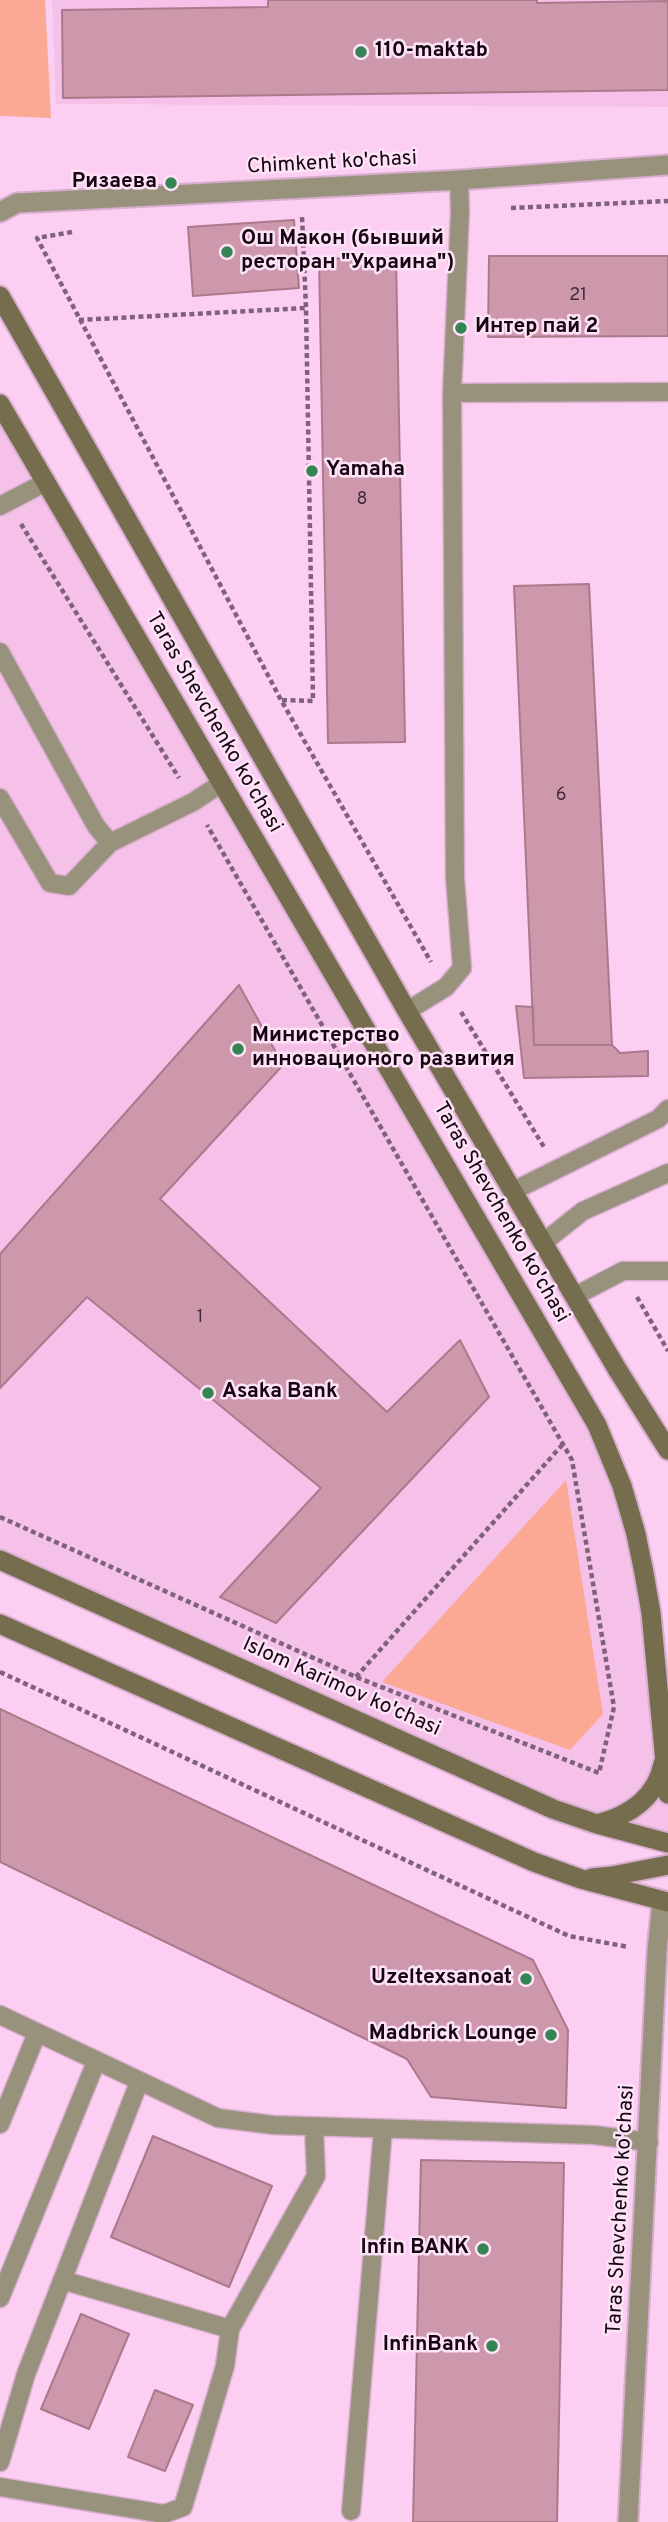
<!DOCTYPE html>
<html>
<head>
<meta charset="utf-8">
<style>
  body { margin:0 }
  canvas { display:block; background:#fccef2 }
</style>
</head>
<body>
<canvas width="668" height="2522"></canvas>
<script>
const context = document.querySelector('canvas').getContext('2d');
context.lineJoin = 'round';
function paint(path, color) {
  context.fillStyle = color;
  context.fill(path, 'evenodd');
}
function strokePath(path, color, width, dash) {
  context.strokeStyle = color;
  context.lineWidth = width;
  context.lineCap = dash ? 'butt' : 'round';
  context.setLineDash(dash || []);
  context.stroke(path);
}
function write(font, color, halo, rows, align = 'center') {
  context.font = font + ' Overpass,sans-serif';
  context.lineWidth = 5;
  context.setLineDash([]);
  context.textBaseline = 'middle';
  context.strokeStyle = halo;
  context.fillStyle = color;
  for (const [text, x, y, turn = 0] of rows) {
    context.save();
    context.translate(x, y);
    context.rotate((+turn || 0) * Math.PI / 180);
    context.textAlign = isNaN(turn) ? turn : align;
    if (halo) context.strokeText(text, 0, 0);
    context.fillText(text, 0, 0);
    context.restore();
  }
}
const built = new Path2D(`
  M 52,0 L 668,0 L 668,107 L 56,104 Z
  M 0,404 L 579,1392 L 636,1534 L 668,1794 L 668,1843 L 597,1824 L 0,1560 Z`);
const green = new Path2D(`
  M 0,0 L 45,0 L 51,118 L 0,116 Z
  M 566,1480 L 603,1714 L 570,1750 L 382,1682 Z`);
const building = new Path2D(`
  M 268,0 L 537,0 L 537,3 L 668,1 L 668,90 L 63,98 L 62,10 L 268,7 Z
  M 294,220 L 299,288 L 193,296 L 188,227 Z
  M 489,256 L 668,256 L 668,336 L 488,337 Z
  M 396,257 L 405,742 L 328,743 L 319,259 Z
  M 589,584 L 612,1045 L 534,1045 L 514,586 Z
  M 239,985 L 283,1065 L 160,1199 L 387,1412 L 460,1340 L 489,1397 L 276,1623 L 220,1597 L 321,1488 L 87,1297 L 0,1388 L 0,1254 Z
  M 516,1006 L 533,1007 L 534,1045 L 612,1045 L 620,1053 L 648,1051 L 648,1076 L 524,1078 Z
  M 0,1709 L 533,1960 L 568,2030 L 566,2108 L 431,2097 L 407,2059 L 0,1862 Z
  M 153,2136 L 272,2186 L 229,2287 L 111,2237 Z
  M 421,2160 L 564,2163 L 557,2522 L 413,2522 Z
  M 81,2314 L 129,2334 L 89,2429 L 41,2409 Z
  M 155,2390 L 193,2405 L 165,2471 L 128,2457 Z`);
const path = new Path2D(`
  M 511,208 L 668,201
  M 72,232 L 37,238 L 281,700 L 431,962
  M 79,320 L 306,308
  M 21,524 L 179,778
  M 282,700 L 313,701 L 306,308 L 302,216
  M 461,1012 L 544,1147
  M 637,1297 L 668,1351
  M 0,1517 L 356,1677 L 599,1773 L 614,1707 L 572,1460 L 207,825
  M 0,1672 L 569,1936 L 629,1947
  M 356,1677 L 563,1444`);
const service = new Path2D(`
  M 452,393 L 668,392
  M 0,506 L 46,482
  M 0,652 L 96,826 L 110,843
  M 0,798 L 50,883 L 69,886 L 110,843 L 193,802 L 222,783
  M 407,1011 L 446,987 L 462,968 L 455,878 L 452,393 L 460,211 L 459,180
  M 513,1191 L 658,1119 L 668,1109
  M 544,1242 L 583,1211 L 668,1173
  M 575,1296 L 623,1271 L 668,1271
  M 0,2015 L 218,2118 L 273,2125 L 594,2135 L 649,2142
  M 0,2124 L 37,2033
  M 62,2280 L 230,2329
  M 0,2298 L 96,2062
  M 0,2462 L 26,2374 L 139,2082
  M 0,2487 L 164,2514 L 183,2507 L 225,2366 L 230,2329 L 316,2176 L 314,2127
  M 351,2511 L 383,2129`);
const minor = new Path2D(`
  M 0,212 L 17,203 L 459,180 L 668,165
  M 628,2522 L 657,1951 L 662,1901`);
const secondary = new Path2D(`
  M 0,296 L 407,1011 L 617,1369 L 668,1450
  M 0,404 L 597,1425 L 622,1486 L 636,1534 L 644,1573 L 651,1613 L 668,1794
  M 0,1560 L 553,1809 L 597,1824 L 668,1843
  M 0,1624 L 534,1862 L 581,1879 L 668,1902
  M 597,1824 C 629,1816 656,1798 663,1764
  M 592,1878 L 612,1876 L 668,1865`);
const markers = [
  [361,52,7,"#348454"],
  [171,183,7,"#348454"],
  [227,252,7,"#348454"],
  [461,328,7,"#348454"],
  [312,471,7,"#348454"],
  [238,1049,7,"#348454"],
  [208,1393,7,"#348454"],
  [526,1979,7,"#348454"],
  [551,2035,7,"#348454"],
  [483,2249,7,"#348454"],
  [492,2346,7,"#348454"]
];
const numberNames = [
  ["21",578,296],
  ["8",362,500],
  ["6",561,796],
  ["1",200,1318]
];
const poiNames = [
  ["110-maktab",375,52],
  ["Ризаева",157,183,"right"],
  ["Ош Макон (бывший",241,240],
  ["ресторан \"Украина\")",241,264],
  ["Интер пай 2",475,328],
  ["Yamaha",326,471],
  ["Министерство",252,1037],
  ["инновационого развития",252,1061],
  ["Asaka Bank",222,1393],
  ["Uzeltexsanoat",512,1979,"right"],
  ["Madbrick Lounge",537,2035,"right"],
  ["Infin BANK",469,2249,"right"],
  ["InfinBank",478,2346,"right"]
];
const streetNames = [
  ["Chimkent ko'chasi",332,164,-3],
  ["Taras Shevchenko ko'chasi",213,723,60],
  ["Taras Shevchenko ko'chasi",500,1213,60],
  ["Islom Karimov ko'chasi",341,1688,24],
  ["Taras Shevchenko ko'chasi",622,2210,-87]
];
paint(built, '#f5c1e9');
paint(green, '#fba894');
paint(building, '#cd98ac');
strokePath(building, '#ac788c', 2);
strokePath(service, '#d7aece', 21);
strokePath(minor, '#d7aece', 23);
strokePath(secondary, '#d7aece', 23);
strokePath(path, '#7f6279', 4.5, [5, 3.5]);
strokePath(service, '#98927d', 18);
strokePath(minor, '#98927d', 19);
strokePath(secondary, '#766d4e', 19);
for (const [x, y, r, color] of markers) {
  const dot = new Path2D();
  dot.arc(x, y, r, 0, 2 * Math.PI);
  context.fillStyle = color;
  context.fill(dot);
  strokePath(dot, '#fee2f7', 2.5);
}
write('18px', '#432a38', null, numberNames);
write('bold 21px', '#150612', '#fee2f7', poiNames, 'left');
write('21px', '#150612', '#fee2f7', streetNames);
</script>
</body>
</html>
